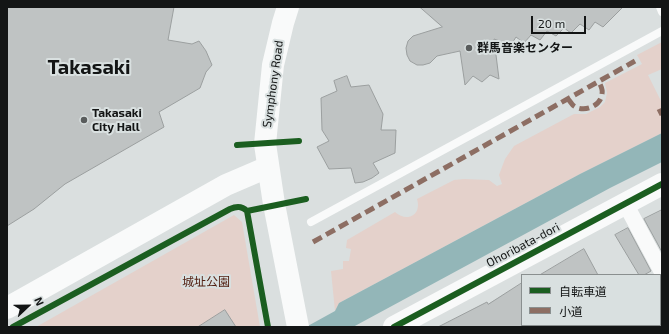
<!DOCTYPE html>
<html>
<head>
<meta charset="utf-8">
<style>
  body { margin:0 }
  #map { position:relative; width:669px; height:334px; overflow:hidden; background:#dadfdf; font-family:"Exo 2","Noto Sans JP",sans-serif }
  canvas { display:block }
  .frame { position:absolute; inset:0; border:8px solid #131515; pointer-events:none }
  .legend { position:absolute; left:521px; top:274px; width:140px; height:52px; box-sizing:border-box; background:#d9e0e0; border:1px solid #8a8f8f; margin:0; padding:5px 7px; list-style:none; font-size:12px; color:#131515 }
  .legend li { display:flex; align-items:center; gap:8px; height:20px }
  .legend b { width:20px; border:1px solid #8a8f8f }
  .north { position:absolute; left:8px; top:286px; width:40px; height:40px; -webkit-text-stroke:3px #d9e0e0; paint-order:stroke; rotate:68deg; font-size:11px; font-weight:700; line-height:16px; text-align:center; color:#131515 }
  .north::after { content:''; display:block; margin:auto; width:14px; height:18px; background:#131515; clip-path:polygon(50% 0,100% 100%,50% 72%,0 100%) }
  .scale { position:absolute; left:531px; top:16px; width:55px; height:18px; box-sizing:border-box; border:2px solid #131515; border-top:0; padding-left:5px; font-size:12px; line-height:14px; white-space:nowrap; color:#131515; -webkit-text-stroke:3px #d9e0e0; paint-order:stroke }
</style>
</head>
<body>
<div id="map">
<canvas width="669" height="334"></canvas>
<div class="frame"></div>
<ul class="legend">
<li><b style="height:5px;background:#1b5e20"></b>自転車道</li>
<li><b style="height:5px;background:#8d6e63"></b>小道</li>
</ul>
<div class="north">N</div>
<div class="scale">20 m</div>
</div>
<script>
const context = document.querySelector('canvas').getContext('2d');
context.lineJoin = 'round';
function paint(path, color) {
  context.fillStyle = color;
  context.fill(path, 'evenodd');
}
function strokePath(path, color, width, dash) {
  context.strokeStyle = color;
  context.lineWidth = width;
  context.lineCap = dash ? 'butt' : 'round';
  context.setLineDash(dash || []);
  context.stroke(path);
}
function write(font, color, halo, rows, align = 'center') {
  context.font = font + ' "Exo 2","Noto Sans JP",sans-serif';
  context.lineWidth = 4;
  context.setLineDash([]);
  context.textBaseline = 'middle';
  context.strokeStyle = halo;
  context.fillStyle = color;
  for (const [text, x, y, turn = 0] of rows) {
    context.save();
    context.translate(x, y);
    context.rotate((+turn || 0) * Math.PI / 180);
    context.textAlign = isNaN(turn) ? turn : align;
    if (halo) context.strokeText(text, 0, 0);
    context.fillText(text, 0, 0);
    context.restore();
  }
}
const green = new Path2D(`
  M 662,42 L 662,69 L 648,75 L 662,103 L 662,133 L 580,174 L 339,303 L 335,311 L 331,271 L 343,269 L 343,261 L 349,261 L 351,249 L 346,248 L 347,240 L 395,212 C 407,223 422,215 417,199 L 454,180 L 464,179 L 489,180 L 497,186 L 502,184 L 499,175 L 505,159 L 514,146 L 574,114 L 586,114 L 600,107 L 605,102 L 607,93 L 605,83 L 642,64 L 637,55 Z
  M 234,215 L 242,222 L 260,327 L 36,327 Z`);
const water = new Path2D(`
  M 662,133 L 662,162 L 610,188 L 353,327 L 306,327 L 335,311 L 339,303 L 580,174 Z`);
const building = new Path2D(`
  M 7,7 L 174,7 L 168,40 L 192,44 L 199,41 L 206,51 L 212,65 L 206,72 L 200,88 L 159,112 L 164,127 L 65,184 L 34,209 L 7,226 Z
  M 420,7 L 623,7 L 603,27 L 595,22 L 589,30 L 580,24 L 571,33 L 564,28 L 556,36 L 547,31 L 540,40 L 531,35 L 524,43 L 516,37 L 511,45 L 494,39 L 499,79 L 490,75 L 482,82 L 473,76 L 465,85 L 460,51 L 437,56 L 430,63 L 423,65 L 417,65 L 410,61 L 407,55 L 406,48 L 408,41 L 413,36 L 442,27 Z
  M 347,76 L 351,87 L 369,85 L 383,114 L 381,130 L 396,130 L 395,153 L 373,163 L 379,173 L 372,178 L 363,182 L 355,183 L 351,168 L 329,169 L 317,147 L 329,141 L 322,130 L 321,98 L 337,91 L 334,81 Z
  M 662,210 L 662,252 L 644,219 Z
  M 628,228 L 651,271 L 644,275 L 639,275 L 615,235 Z
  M 584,249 L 598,275 L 540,275 Z
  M 522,283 L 522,327 L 438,327 L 487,302 L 488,304 Z
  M 225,310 L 236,327 L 198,327 Z`);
const lane = new Path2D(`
  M 660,7 L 662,12
  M 311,222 L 662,31`);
const street = new Path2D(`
  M 625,203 L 662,272
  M 660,303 L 662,302
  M 615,327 L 619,325`);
const secondary = new Path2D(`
  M 7,308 L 226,185 L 268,167
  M 394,327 L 662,184`);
const primary = new Path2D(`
  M 288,7 L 283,23 L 273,65 L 265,144 L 274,204 L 298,327`);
const quiet = new Path2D(`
  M 568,99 C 570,101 572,105 574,106 C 584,113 601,106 602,94 C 603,90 601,86 599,82
  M 659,109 L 662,115
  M 313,242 L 635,61`);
const cycleway = new Path2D(`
  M 237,145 L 299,141
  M 247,211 L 306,199
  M 13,327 L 230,209 C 237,206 242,206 247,211 L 268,327
  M 394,327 L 662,184`);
const markers = [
  [469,48,4,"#595c5c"],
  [84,120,4,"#595c5c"]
];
const poiNames = [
  ["群馬音楽センター",477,48],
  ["Takasaki",92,113],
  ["City Hall",92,127]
];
const streetNames = [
  ["Symphony Road",273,84,-82],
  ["Ohoribata-dori",523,245,-28]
];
const parkNames = [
  ["城址公園",206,282]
];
const townNames = [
  ["Takasaki",89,67]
];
paint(green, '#e4d1cb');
paint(water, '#93b6b8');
paint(building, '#bfc3c3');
strokePath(building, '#9b9f9f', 1);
strokePath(lane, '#f9fafa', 8);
strokePath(street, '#f9fafa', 16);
strokePath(secondary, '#f9fafa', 22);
strokePath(primary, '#f9fafa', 22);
strokePath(quiet, '#8d6e63', 5, [10, 5]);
strokePath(cycleway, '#1b5e20', 6);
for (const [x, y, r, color] of markers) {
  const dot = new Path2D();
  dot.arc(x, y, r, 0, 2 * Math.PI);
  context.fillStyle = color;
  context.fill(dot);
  strokePath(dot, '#d9e0e0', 1.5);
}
write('bold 12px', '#131515', '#d9e0e0', poiNames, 'left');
write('12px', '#131515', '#d9e0e0', streetNames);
write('12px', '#532012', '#d9e0e0', parkNames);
write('bold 20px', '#131515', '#d9e0e0', townNames);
</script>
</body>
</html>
